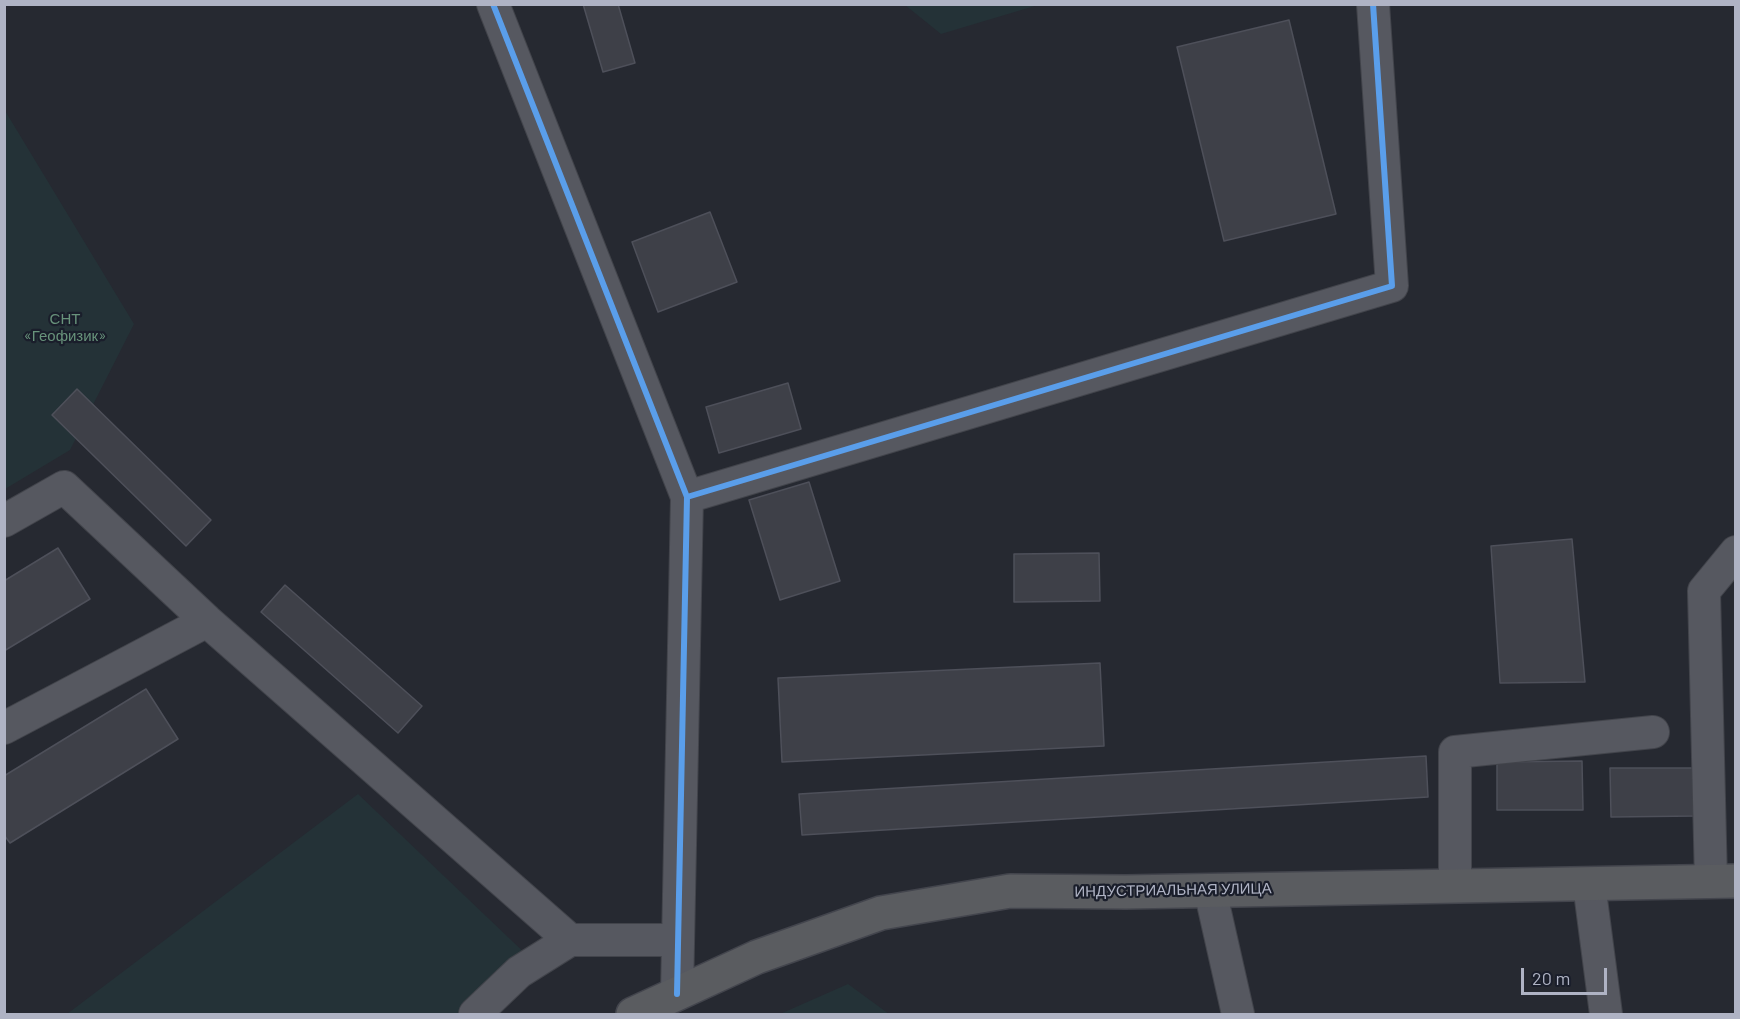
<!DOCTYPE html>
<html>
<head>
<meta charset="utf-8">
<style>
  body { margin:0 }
  #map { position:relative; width:1740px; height:1019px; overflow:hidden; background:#262931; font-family:Barlow,sans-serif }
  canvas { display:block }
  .frame { position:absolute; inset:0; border:6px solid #afb3c4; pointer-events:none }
  .scale { position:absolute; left:1521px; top:968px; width:86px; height:27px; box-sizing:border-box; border:3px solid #afb3c4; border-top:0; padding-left:8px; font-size:18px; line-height:21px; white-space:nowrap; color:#afb3c4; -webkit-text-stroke:4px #1a1e2b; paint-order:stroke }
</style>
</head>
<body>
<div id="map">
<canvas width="1740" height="1019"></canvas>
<div class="frame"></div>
<div class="scale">20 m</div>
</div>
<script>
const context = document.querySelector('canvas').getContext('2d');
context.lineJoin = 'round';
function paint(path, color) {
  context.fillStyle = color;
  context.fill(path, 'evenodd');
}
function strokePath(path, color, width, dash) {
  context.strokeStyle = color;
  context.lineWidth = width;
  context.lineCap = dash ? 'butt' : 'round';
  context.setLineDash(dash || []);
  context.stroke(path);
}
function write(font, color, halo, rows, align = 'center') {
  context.font = font + ' Barlow,sans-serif';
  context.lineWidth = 4.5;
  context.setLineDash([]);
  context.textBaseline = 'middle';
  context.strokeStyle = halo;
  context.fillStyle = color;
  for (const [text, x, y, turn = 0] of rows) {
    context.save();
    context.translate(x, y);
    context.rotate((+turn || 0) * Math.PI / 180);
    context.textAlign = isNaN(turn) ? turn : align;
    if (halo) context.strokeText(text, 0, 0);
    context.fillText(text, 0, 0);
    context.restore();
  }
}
const green = new Path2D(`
  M 905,5 L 1038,5 L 941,34 Z
  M 4,109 L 134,324 L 70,450 L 5,489 Z
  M 358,794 L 532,960 L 476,1014 L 67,1014 Z
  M 848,984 L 889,1014 L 780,1014 Z`);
const building = new Path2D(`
  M 583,4 L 618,4 L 635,63 L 603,72 Z
  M 1289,20 L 1336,214 L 1224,241 L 1177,47 Z
  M 710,212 L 737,282 L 658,312 L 632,242 Z
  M 788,383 L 801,429 L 719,453 L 706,407 Z
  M 77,389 L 211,520 L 186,546 L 52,415 Z
  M 809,482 L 840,581 L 780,600 L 749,500 Z
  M 1572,539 L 1585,682 L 1500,683 L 1491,546 Z
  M 58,548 L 90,599 L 4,651 L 4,581 Z
  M 1099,553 L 1100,601 L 1014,602 L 1014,554 Z
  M 285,585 L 422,706 L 398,733 L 261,612 Z
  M 1100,663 L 1104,746 L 782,762 L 778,678 Z
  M 146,689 L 178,739 L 10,843 L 4,835 L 4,776 Z
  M 1426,756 L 1428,797 L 802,835 L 799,794 Z
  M 1582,761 L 1583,810 L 1497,810 L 1497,762 Z
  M 1610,768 L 1696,768 L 1696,816 L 1611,817 Z`);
const minor = new Path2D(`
  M 493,4 L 687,497 L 677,994
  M 687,497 L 1392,286 L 1373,4
  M 4,521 L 64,487 L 207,621 L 570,940 L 678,940
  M 4,728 L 207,621
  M 1711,882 L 1704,591 L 1736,552
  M 1589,884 L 1606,1014
  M 1455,886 L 1455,752 L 1653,732
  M 1210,890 L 1238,1014
  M 475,1014 L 519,972 L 570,940`);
const highway = new Path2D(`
  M 633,1014 L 757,957 L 881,913 L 1010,891 L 1126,892 L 1736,881`);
const cycleway = new Path2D(`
  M 493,4 L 687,497 L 677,994
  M 687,497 L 1392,286 L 1373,4`);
const parkNames = [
  ["СНТ",65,319],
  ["«Геофизик»",65,336]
];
const streetNames = [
  ["ИНДУСТРИАЛЬНАЯ УЛИЦА",1173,890,-1]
];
paint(green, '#243237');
paint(building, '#3e4048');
strokePath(building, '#4e505a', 1.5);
strokePath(minor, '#42444b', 34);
strokePath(highway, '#43454d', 36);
strokePath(minor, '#565860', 32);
strokePath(highway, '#5a5c60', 33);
strokePath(cycleway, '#5a9eea', 6);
write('15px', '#68937b', '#1a1e2b', parkNames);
write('15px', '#afb3c4', '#1a1e2b', streetNames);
</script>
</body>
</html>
